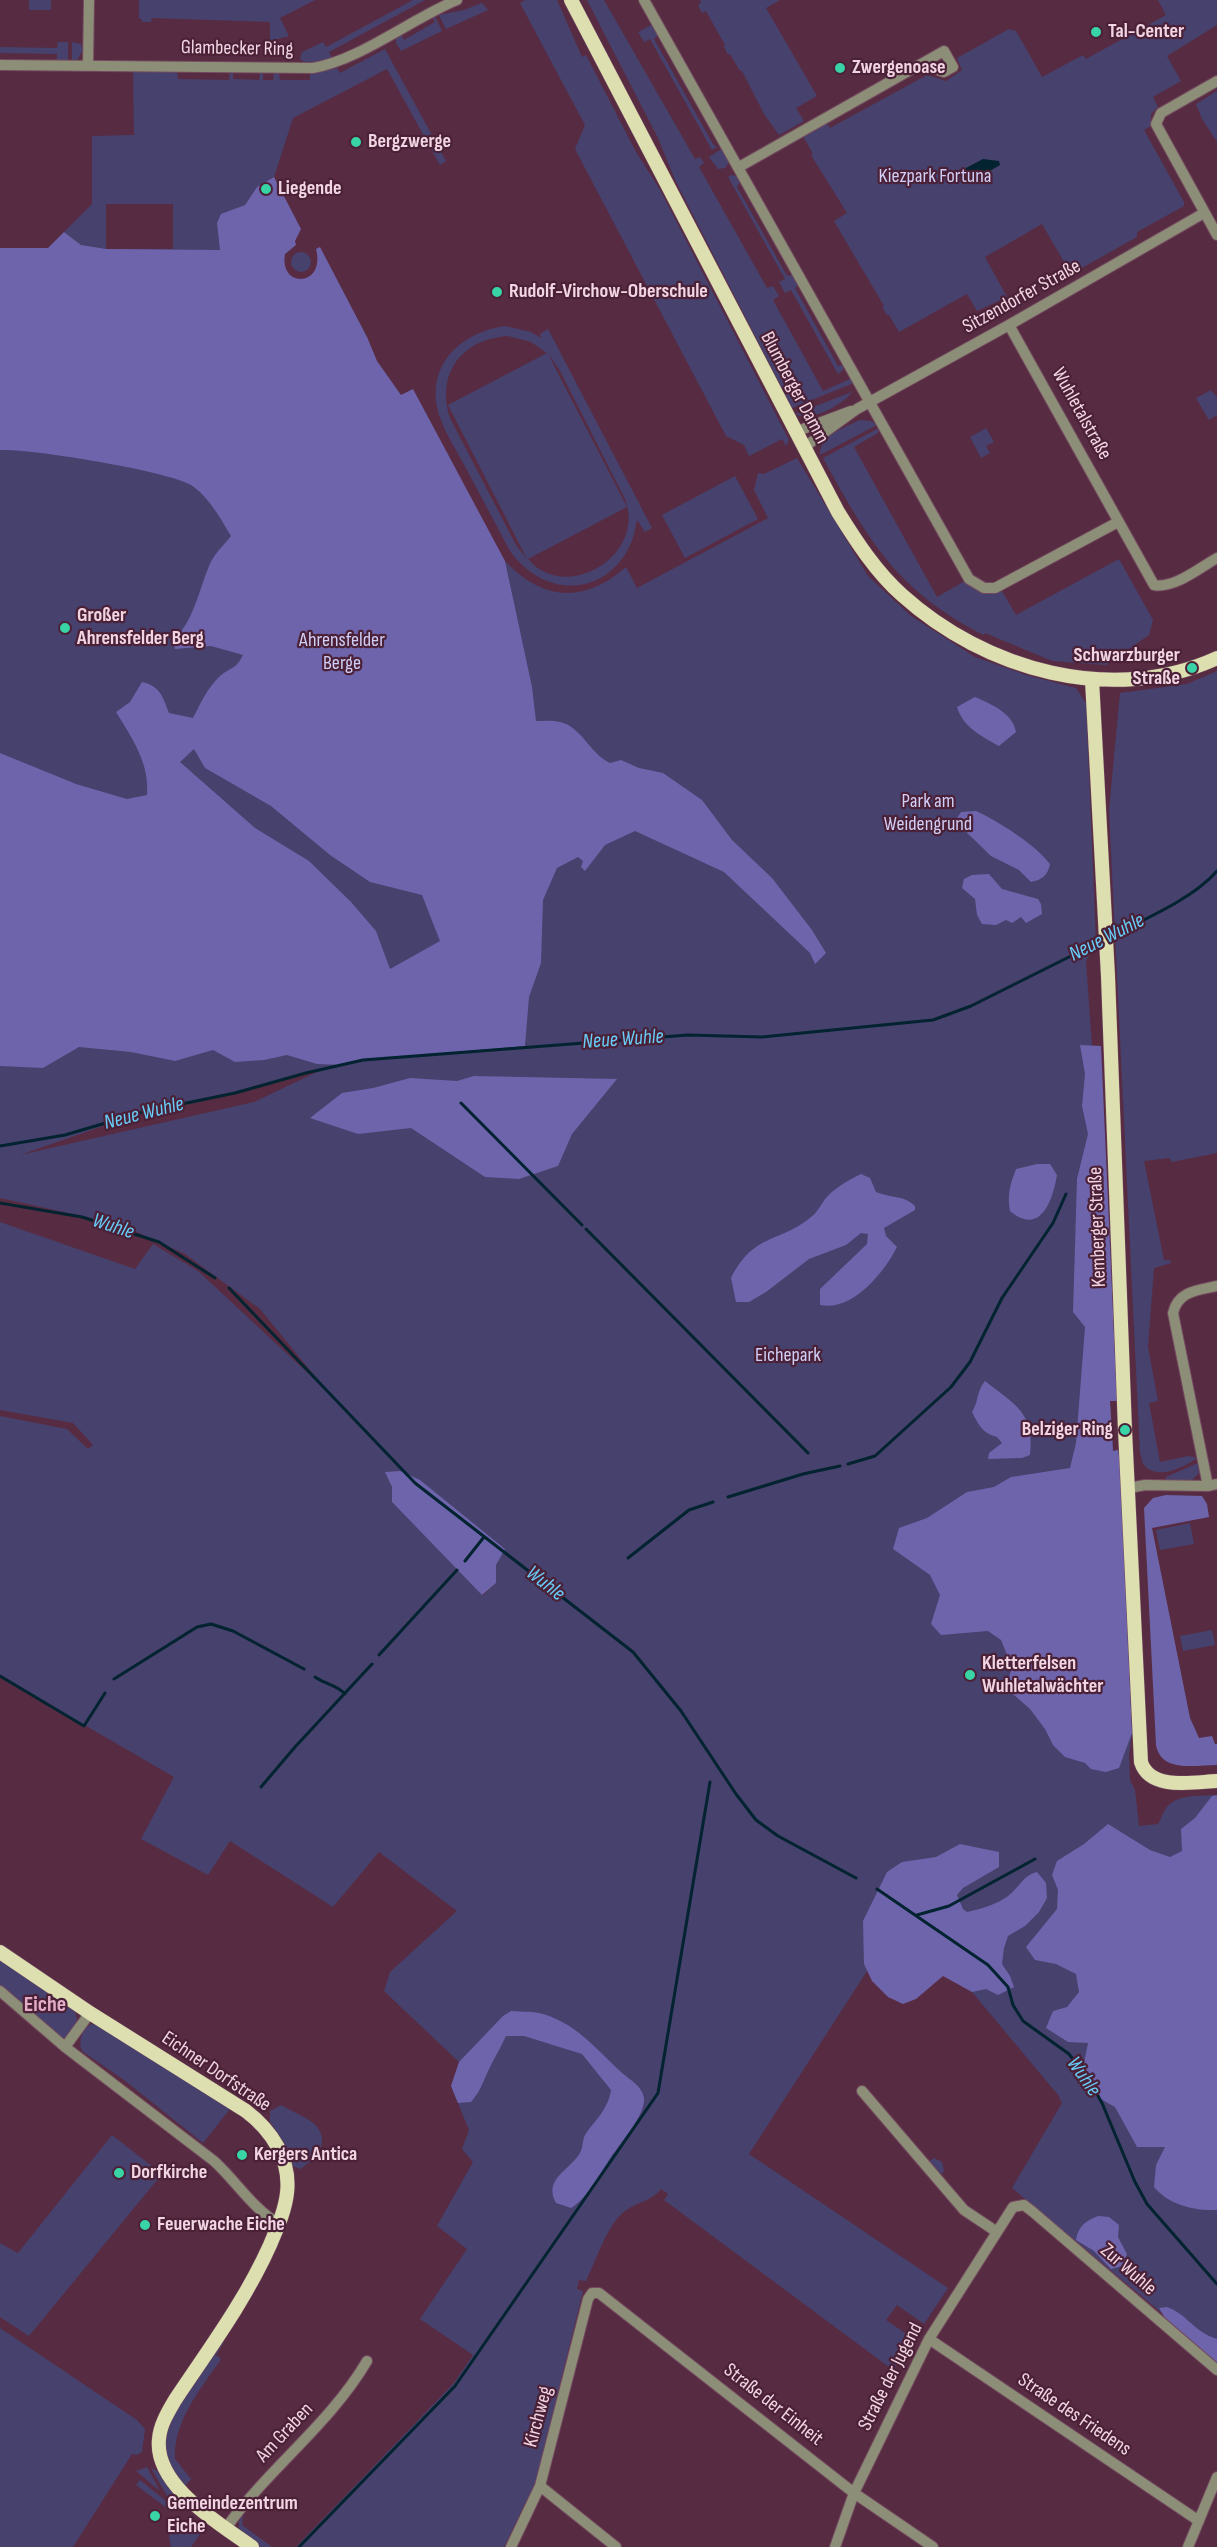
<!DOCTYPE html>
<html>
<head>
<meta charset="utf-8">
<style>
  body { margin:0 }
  canvas { display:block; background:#572b42 }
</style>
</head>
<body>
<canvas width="1217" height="2547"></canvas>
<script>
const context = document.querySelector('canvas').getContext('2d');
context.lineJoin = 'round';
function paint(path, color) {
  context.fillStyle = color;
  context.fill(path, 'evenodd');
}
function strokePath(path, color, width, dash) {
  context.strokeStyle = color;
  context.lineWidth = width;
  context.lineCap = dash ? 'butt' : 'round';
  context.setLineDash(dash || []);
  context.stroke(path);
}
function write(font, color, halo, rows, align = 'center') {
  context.font = font + ' "Sofia Sans Condensed",sans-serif';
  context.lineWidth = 4.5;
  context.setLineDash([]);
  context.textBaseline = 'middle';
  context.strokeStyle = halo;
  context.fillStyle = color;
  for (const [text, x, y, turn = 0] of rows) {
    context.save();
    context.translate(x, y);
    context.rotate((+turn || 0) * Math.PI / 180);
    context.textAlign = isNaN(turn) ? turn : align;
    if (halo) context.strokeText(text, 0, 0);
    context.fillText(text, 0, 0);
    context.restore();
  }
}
const green = new Path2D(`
  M 29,0 L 51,0 L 51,10 L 29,10 Z
  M 139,0 L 315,0 L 280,18 L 289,36 L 270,41 L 270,22 L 152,18 L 151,22 L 142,22 L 142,19 L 139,19 Z
  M 413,0 L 425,0 L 329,52 L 332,58 C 321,61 309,66 300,59 L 302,52 L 323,42 L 326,47 Z
  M 525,0 L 557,0 L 582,57 L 586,55 L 636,152 L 659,188 L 789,440 L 786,446 L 782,439 L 749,456 L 744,445 L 726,436 L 575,149 L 585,125 L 520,3 Z
  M 587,0 L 604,0 L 695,159 L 700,157 L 704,163 L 699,167 L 767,288 L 773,286 L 779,296 L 773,300 L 823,391 L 850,379 L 854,383 L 792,408 L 676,182 L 658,138 Z
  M 700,0 L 780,0 L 766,8 L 817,96 L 796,108 L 804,121 L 779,135 L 764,114 L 742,71 L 740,71 L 730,54 L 728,55 L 724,47 L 725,45 L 706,11 L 702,13 L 698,5 L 701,3 Z
  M 1158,0 L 1217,0 L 1217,25 L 1167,56 L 1181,81 L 1153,97 L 1158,107 L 1151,114 L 1151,126 L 1144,130 L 1184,202 L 1184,206 L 1137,232 L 1137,237 L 1071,274 L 1042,224 L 985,257 L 1007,297 L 977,311 L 967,294 L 899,332 L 889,315 L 887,315 L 882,307 L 884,306 L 834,221 L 847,213 L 811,155 L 813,154 L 803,136 L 826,122 L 830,128 L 927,75 L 946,81 L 962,70 L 957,58 L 1009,29 L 1016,31 L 1042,77 L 1083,55 L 1086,59 L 1166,15 Z
  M 482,3 L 488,10 L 446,29 L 439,15 L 464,10 Z
  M 432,16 L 435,16 L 442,31 L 401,51 L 396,43 L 396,36 L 401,34 L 404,40 L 435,22 Z
  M 653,24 L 659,34 L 654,39 L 713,144 L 717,147 L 712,150 L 650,39 L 644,42 L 638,32 Z
  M 58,42 L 68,42 L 68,60 L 57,60 L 57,54 L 0,53 L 0,47 L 57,48 Z
  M 72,42 L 81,44 L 83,50 L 77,60 L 72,60 Z
  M 385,49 L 446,161 L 440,165 L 387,69 L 293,118 L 274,177 L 257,187 L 245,205 L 221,215 L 517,622 L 505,561 C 543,601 584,604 626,567 L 637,588 L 768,518 L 754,490 L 758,473 L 764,474 L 797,458 L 868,576 L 911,616 L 975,657 L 1026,675 L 1076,688 L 1086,703 L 1096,942 L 1086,961 L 1116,1386 L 1117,1401 L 1110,1401 L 1113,1451 L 1118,1450 L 1120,1463 L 1132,1733 L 1129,1755 L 1130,1780 L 1135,1790 L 1139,1826 L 1158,1824 C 1162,1818 1164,1808 1170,1804 C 1181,1794 1204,1796 1217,1795 L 1217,2359 L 1012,2188 L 1062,2103 L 1058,2095 L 972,1992 L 887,1940 L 749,2154 L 948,2288 L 924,2324 L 897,2305 L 886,2320 L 914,2339 L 893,2370 L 664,2200 L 668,2194 L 661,2189 C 652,2201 637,2202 625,2211 C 608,2223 595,2262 586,2281 L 579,2280 L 577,2289 L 583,2291 L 536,2481 L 504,2547 L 296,2547 L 454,2383 L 473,2355 L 420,2319 L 467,2249 L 437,2226 L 473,2162 L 462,2149 L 469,2130 L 451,2086 L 459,2062 L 384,1991 L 390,1972 L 457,1911 L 379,1852 L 333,1907 L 230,1841 L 208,1875 L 141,1839 L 174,1777 L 0,1676 L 0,1416 L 67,1429 L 88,1449 L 93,1445 L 73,1423 L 0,1410 L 0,1222 L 135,1269 L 153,1244 L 198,1271 L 327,1391 L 260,1309 L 185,1254 L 119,1224 L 0,1198 L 0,248 L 99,249 L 81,245 L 64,232 L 92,204 L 92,136 L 134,135 L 133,71 L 177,72 L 178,79 L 229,80 L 230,72 L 233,73 L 233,79 L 259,80 L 260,73 L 263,73 L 263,80 L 273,80 L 274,73 L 279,73 L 280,80 L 310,80 L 310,73 L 337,68 L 340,73 ZM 106,204 L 173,204 L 173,249 L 106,249 ZM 319,1071 L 254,1102 L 20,1155 L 143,1112 L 235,1093 L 306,1073 ZM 385,1472 L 465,1519 L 504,1549 L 496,1565 L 496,1583 L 483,1595 L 392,1502 L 392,1487 Z
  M 1217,91 L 1217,142 L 1202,119 L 1196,104 Z
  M 723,148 L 729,162 L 725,168 L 718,169 L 709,157 Z
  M 731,175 L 740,177 L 741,180 L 737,187 L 786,274 L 789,276 L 794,274 L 800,284 L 795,288 L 838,366 L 844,365 L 843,370 L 838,374 L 791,290 L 785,293 L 779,282 L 785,279 L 728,177 Z
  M291 262a10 10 0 1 1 20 0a10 10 0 1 1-20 0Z
  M 505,326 L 531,332 L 541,338 L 540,334 L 548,329 L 652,528 L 645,532 L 637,520 C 627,591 552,609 510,551 C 494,521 478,491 462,461 C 455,448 446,434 441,420 C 422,370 457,333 505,326 ZM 508,336 L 531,342 L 547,353 L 448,405 L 527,559 L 516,545 L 450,418 C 436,373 462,339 508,336 ZM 548,354 L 559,369 L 625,499 C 628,508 630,517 628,526 C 621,570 559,596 528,559 L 627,507 Z
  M 1211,390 L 1217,397 L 1217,415 L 1209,420 L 1196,398 Z
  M 852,392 C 843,405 809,423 795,414 Z
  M 860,420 L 871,421 L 877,425 L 820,455 C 819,436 845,427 860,420 Z
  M 879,428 L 878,433 L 854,447 L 937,597 L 965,581 C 975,591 988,596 1002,591 L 1016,615 L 1119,559 L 1153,620 L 1149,635 L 1106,665 L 1052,661 L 985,633 L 984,635 C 898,592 868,540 823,458 Z
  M 986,428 L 994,442 L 986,446 L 990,453 L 981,458 L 970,437 Z
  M 735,476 L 758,519 L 685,558 L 662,515 Z
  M 1217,671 L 1217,1153 L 1172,1162 L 1169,1158 L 1144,1161 L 1164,1260 L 1170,1260 L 1171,1263 L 1154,1268 L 1148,1347 L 1158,1401 L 1149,1403 L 1160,1462 L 1188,1456 L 1197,1458 C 1183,1468 1156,1481 1143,1464 L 1140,1453 L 1109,810 L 1120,693 L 1187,684 Z
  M 1198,1463 L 1199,1473 L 1192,1480 L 1166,1481 L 1166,1477 Z
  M 1190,1523 L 1194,1544 L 1160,1550 L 1156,1530 Z
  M 1212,1630 L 1215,1645 L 1183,1651 L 1180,1636 Z
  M 0,1958 L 75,2011 L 77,2019 L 74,2028 L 63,2039 L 0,1986 Z
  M 91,2024 L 96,2025 L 230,2109 L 203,2143 L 124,2080 L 82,2051 C 78,2041 81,2031 91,2024 Z
  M 281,2105 C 292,2112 309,2117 317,2127 C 331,2144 313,2161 300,2169 L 293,2166 L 284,2143 L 270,2122 L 270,2111 Z
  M 112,2135 L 162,2174 L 29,2336 L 0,2317 L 0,2243 L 18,2253 Z
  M 934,2158 L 942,2162 L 944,2171 L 940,2176 L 928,2162 Z
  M 0,2328 L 137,2420 L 145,2429 L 142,2452 L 137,2455 L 132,2454 L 73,2547 L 0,2547 Z
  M 221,2341 L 224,2342 L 216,2355 L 221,2359 C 201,2389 173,2421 175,2459 L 191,2479 L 185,2486 C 177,2475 167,2463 166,2449 C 164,2414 202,2368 221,2341 Z
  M 147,2467 L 160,2491 L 136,2471 Z
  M 151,2468 L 157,2471 L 178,2498 L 174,2502 L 167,2496 Z
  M 140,2480 L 171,2505 L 168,2509 L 136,2485 Z
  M 243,2515 L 242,2525 L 272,2547 L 261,2547 L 239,2530 L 239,2521 Z
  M 170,2523 L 199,2533 L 200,2534 L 191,2547 L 171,2547 L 169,2537 Z`);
const forest = new Path2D(`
  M 274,177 L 301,229 L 295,241 L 296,245 L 285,254 C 279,289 326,287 316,249 L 320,247 L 367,337 L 377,361 L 401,395 L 413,389 L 505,561 L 532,687 L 536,721 C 543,721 552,720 560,722 C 582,727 590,754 610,763 L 621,760 L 639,768 L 663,773 L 702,800 L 732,840 L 772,878 L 812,930 L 826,953 L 815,964 L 810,953 L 724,872 L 635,831 L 605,845 L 585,871 L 581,867 L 583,861 L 578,857 L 557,868 L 543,900 L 541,963 L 529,997 L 525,1046 L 363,1060 L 344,1065 L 317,1064 L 287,1055 L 264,1060 L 235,1062 L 213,1050 L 175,1061 L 131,1052 L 79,1047 L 43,1068 L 0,1066 L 0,753 L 76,784 L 127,799 L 147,795 C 150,764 132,738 116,712 L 130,702 L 142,682 C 160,686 163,697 169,713 L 193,718 C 201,702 207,689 219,677 C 230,667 236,670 243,655 L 211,646 L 175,649 L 173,641 C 194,620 198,593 209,566 C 213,555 224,545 231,536 C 221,519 208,496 191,485 C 169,471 28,448 0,450 L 0,248 L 48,248 L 64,232 L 81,245 L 106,249 L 220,250 L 217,223 L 221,214 L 245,205 L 257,187 ZM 194,749 L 205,768 L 271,806 L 330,855 L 370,882 L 422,895 L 440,941 L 390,969 L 376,931 L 351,902 L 309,861 L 255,828 L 180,762 Z
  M 975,697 C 991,704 1013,713 1016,732 L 999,746 C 981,736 963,727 957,707 Z
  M 976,811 C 998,821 1036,845 1050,864 C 1048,875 1042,880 1031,882 L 1019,870 L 991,856 L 959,825 L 957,818 L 961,812 Z
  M 989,874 L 1002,889 L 1038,899 L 1041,904 L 1042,914 L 1026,923 L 1021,917 L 1012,923 L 1006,920 L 996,925 L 982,924 L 977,915 L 975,899 L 962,888 L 964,879 L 972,875 Z
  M 1080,1045 L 1101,1046 L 1117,1401 L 1110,1401 L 1113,1451 L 1118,1450 L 1120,1463 L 1132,1733 L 1119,1768 L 1106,1772 L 1091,1769 L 1085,1763 L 1065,1757 L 1053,1745 L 1045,1729 L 1030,1709 L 1006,1688 L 1012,1667 L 1001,1640 L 988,1631 L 941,1635 L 931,1624 L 940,1595 L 930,1575 L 893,1549 L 899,1528 L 927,1518 L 967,1492 L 994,1487 L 1011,1477 L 1070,1468 L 1076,1443 L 1085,1327 L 1073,1312 L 1077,1179 L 1088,1134 L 1082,1106 L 1085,1074 Z
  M 474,1076 L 617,1079 L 572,1134 L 558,1166 L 519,1179 L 485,1177 L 411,1128 L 358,1134 L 310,1118 L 342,1093 L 373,1088 L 410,1078 L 457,1081 Z
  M 1037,1164 L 1050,1164 L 1057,1175 C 1053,1199 1041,1237 1010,1211 C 1007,1194 1010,1185 1016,1169 Z
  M 861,1174 L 870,1178 L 876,1192 C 890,1198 904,1195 915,1206 L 915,1210 L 884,1228 L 886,1236 L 897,1247 C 884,1273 852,1312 820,1305 L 820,1289 L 867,1244 L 868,1234 L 861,1233 L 846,1245 L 809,1259 L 766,1292 L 749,1302 L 736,1302 L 731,1278 C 755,1232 778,1244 811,1217 C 818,1212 821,1204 826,1198 C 836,1187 847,1181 861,1174 Z
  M 985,1381 C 1014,1404 1035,1412 1030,1455 L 1022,1458 L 988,1459 L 989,1453 L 1002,1443 L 997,1437 C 983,1434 978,1424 972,1412 C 979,1401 976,1392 985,1381 Z
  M 400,1471 L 420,1480 L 505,1549 L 496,1565 L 496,1583 L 482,1595 L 392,1502 L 392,1487 L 385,1472 Z
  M 1166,1495 L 1202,1496 L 1207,1504 L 1209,1517 L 1152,1528 L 1190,1718 L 1199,1738 L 1212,1736 L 1215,1744 L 1217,1744 L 1217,1765 C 1195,1765 1161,1773 1156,1745 L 1144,1508 L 1153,1498 Z
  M 1217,1795 L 1217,2210 C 1194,2211 1169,2205 1154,2187 L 1156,2165 L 1165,2147 L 1137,2147 L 1115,2107 L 1097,2097 L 1082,2073 L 1088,2043 L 1068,2042 L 1046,2028 L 1053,2011 L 1067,2007 L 1079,1992 L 1076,1974 L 1056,1964 L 1035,1960 L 1026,1947 L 1057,1909 L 1058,1890 L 1052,1875 L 1057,1861 L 1084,1844 L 1108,1824 L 1150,1850 L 1170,1857 L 1182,1851 L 1181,1829 L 1195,1818 L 1212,1796 Z
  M 960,1844 L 999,1852 L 999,1867 L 963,1888 L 957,1895 L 963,1909 L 967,1912 C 981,1909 995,1905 1008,1896 C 1019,1888 1023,1875 1037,1872 L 1046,1883 L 1047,1898 L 1039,1912 L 1025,1926 L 1008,1936 L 1004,1948 L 1002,1964 L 1010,1976 L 1014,1987 L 998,1995 L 986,1989 L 972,1992 L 943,1976 L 916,1999 L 903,2004 L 888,1997 L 872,1981 L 864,1964 L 863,1921 L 887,1872 L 902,1862 L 936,1857 Z
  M 511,2011 C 520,2012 530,2011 539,2013 C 575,2022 594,2047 620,2071 C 628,2079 642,2085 644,2098 C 646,2114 620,2144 611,2157 C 600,2173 588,2198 571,2208 L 556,2203 C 543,2179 569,2171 580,2153 C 583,2148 582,2141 585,2135 C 595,2120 608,2110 611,2090 L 582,2054 L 524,2036 L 506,2036 C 501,2047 495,2057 490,2067 C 483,2081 482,2089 471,2102 L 458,2103 L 451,2086 L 459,2062 L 503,2016 Z
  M 1098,2216 L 1109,2217 L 1119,2225 L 1118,2237 L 1127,2254 L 1122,2266 L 1111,2269 L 1094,2251 L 1076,2240 C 1078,2227 1085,2221 1098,2216 Z
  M 1167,2307 C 1187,2314 1194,2332 1217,2339 L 1217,2364 L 1165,2318 L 1159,2308 Z`);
const water = new Path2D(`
  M 983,159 L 999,161 L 1000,165 L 973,181 L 963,178 L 966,168 Z`);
const stream = new Path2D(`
  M 1109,937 C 1143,920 1193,899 1217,871
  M 461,1103 L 582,1225
  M 0,1146 L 65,1135 L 143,1112 L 235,1093 L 306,1073 L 363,1060 L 688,1035 L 762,1037 L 933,1020 L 971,1006 L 1101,941
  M 0,1203 L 82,1217 L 159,1242 L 215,1278
  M 586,1229 L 808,1453
  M 229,1288 L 415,1483 L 633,1652 L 681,1711 L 736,1794 L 756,1820 L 778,1836 L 856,1878
  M 848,1464 L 875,1456 L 951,1387 L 970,1362 L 1002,1298 L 1053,1223 L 1066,1194
  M 728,1497 L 803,1474 L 840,1466
  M 628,1558 L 689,1510 L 713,1502
  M 465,1561 L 484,1537
  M 379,1655 L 457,1570
  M 0,1676 L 84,1726 L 105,1693
  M 315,1677 C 325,1684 337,1685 345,1694
  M 114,1679 L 197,1627 L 211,1624 L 233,1631 L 304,1669
  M 261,1787 L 295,1747 L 372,1664
  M 877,1889 L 988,1965 L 1008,1987 L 1013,2005 L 1023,2021 L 1069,2054 L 1089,2080 L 1102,2103 L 1135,2182 L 1147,2204 L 1217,2284
  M 917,1915 L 949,1906 L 1035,1859
  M 299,2547 L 455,2386 L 658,2093 L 710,1782`);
const minor = new Path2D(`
  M 644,0 L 969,579 L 984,588 L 995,588 L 1118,522
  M 0,65 L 313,68 C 360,60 411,19 457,0
  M 88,65 L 89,0
  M 1217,81 L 1161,113 L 1156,124 L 1217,235
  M 739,167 L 944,51 L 953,67 L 944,72 L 926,66 L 910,70
  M 1009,325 L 1154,585 C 1174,589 1199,568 1217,558
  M 795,432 L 851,411
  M 803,448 L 857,409 L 1009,325 L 1204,213
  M 1208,1486 L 1173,1313 C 1178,1291 1198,1290 1217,1286
  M 1129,1488 L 1145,1485 L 1208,1486 L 1217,1484
  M 0,1991 L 65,2047 L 214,2161 C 236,2181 253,2209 279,2224
  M 65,2047 L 90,2013
  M 862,2091 L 964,2210 L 997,2232
  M 929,2339 L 1199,2521
  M 540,2486 L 616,2547
  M 226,2528 C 268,2469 330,2424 367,2361
  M 511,2547 L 540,2486 L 588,2299 L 592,2293 L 599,2293 L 854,2493 L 933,2547
  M 835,2547 L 854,2493 L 929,2339 L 1013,2207 L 1024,2205 L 1033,2212 L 1217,2370
  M 1188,2547 L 1217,2477`);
const major = new Path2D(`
  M 571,0 L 838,512 C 856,541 876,572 902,595 C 985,670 1112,706 1217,658
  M 1092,680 L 1108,976 L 1125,1430 L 1141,1762 C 1150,1791 1193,1782 1217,1781
  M 0,1952 L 90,2013 L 246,2111 C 271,2130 291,2159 287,2193 C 285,2211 277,2228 270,2245 C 245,2301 209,2349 175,2400 C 168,2412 160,2425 159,2439 C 154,2486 219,2523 252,2547`);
const markers = [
  [1096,32,6,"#38d4a6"],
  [840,68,6,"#38d4a6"],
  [356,142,6,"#38d4a6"],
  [266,189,6,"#38d4a6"],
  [497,292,6,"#38d4a6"],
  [65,628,6,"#38d4a6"],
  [1192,668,6,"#38d4a6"],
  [1125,1430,6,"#38d4a6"],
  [970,1675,6,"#38d4a6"],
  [242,2155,6,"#38d4a6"],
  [119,2173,6,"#38d4a6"],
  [145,2225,6,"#38d4a6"],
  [155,2516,6,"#38d4a6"]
];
const poiNames = [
  ["Tal-Center",1108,32],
  ["Zwergenoase",852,68],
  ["Bergzwerge",368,142],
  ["Liegende",278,189],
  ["Rudolf-Virchow-Oberschule",509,292],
  ["Großer",77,616],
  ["Ahrensfelder Berg",77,639],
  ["Schwarzburger",1180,656,"right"],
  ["Straße",1180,679,"right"],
  ["Belziger Ring",1113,1430,"right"],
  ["Kletterfelsen",982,1664],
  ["Wuhletalwächter",982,1687],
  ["Kergers Antica",254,2155],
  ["Dorfkirche",131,2173],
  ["Feuerwache Eiche",157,2225],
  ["Gemeindezentrum",167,2504],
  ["Eiche",167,2527]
];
const streetNames = [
  ["Glambecker Ring",237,49,1],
  ["Sitzendorfer Straße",1022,297,-29],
  ["Blumberger Damm",794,388,62],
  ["Wuhletalstraße",1081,414,61],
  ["Kemberger Straße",1098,1227,-92],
  ["Eichner Dorfstraße",216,2072,34],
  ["Zur Wuhle",1128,2270,41],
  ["Straße der Jugend",891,2377,-63],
  ["Straße der Einheit",773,2405,38],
  ["Straße des Friedens",1074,2415,34],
  ["Kirchweg",539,2417,-75],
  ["Am Graben",285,2433,-47]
];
const parkNames = [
  ["Kiezpark Fortuna",935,177],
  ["Ahrensfelder",342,641],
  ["Berge",342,664],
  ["Park am",928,802],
  ["Weidengrund",928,825],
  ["Eichepark",788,1356]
];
const waterNames = [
  ["Neue Wuhle",1107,938,-27],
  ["Neue Wuhle",623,1040,-4],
  ["Neue Wuhle",144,1114,-14],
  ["Wuhle",113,1227,18],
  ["Wuhle",545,1584,38],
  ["Wuhle",1083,2077,55]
];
const quarterNames = [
  ["Eiche",45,2005]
];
paint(green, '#46416d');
paint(forest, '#6d64ab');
paint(water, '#02232f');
strokePath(stream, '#02232f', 3);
strokePath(minor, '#734a5f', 12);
strokePath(major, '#734a5f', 15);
strokePath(minor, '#8d8e77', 10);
strokePath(major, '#dedfb0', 14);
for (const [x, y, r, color] of markers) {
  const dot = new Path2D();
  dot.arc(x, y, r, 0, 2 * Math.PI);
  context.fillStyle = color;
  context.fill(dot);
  strokePath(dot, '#4b2138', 2);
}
write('bold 20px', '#f2d5e2', '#4b2138', poiNames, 'left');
write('20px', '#f2d5e2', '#4b2138', streetNames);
write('20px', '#d1cef7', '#4b2138', parkNames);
write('italic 21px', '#68cdf8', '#4b2138', waterNames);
write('bold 22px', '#e2acc7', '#4b2138', quarterNames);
</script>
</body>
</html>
